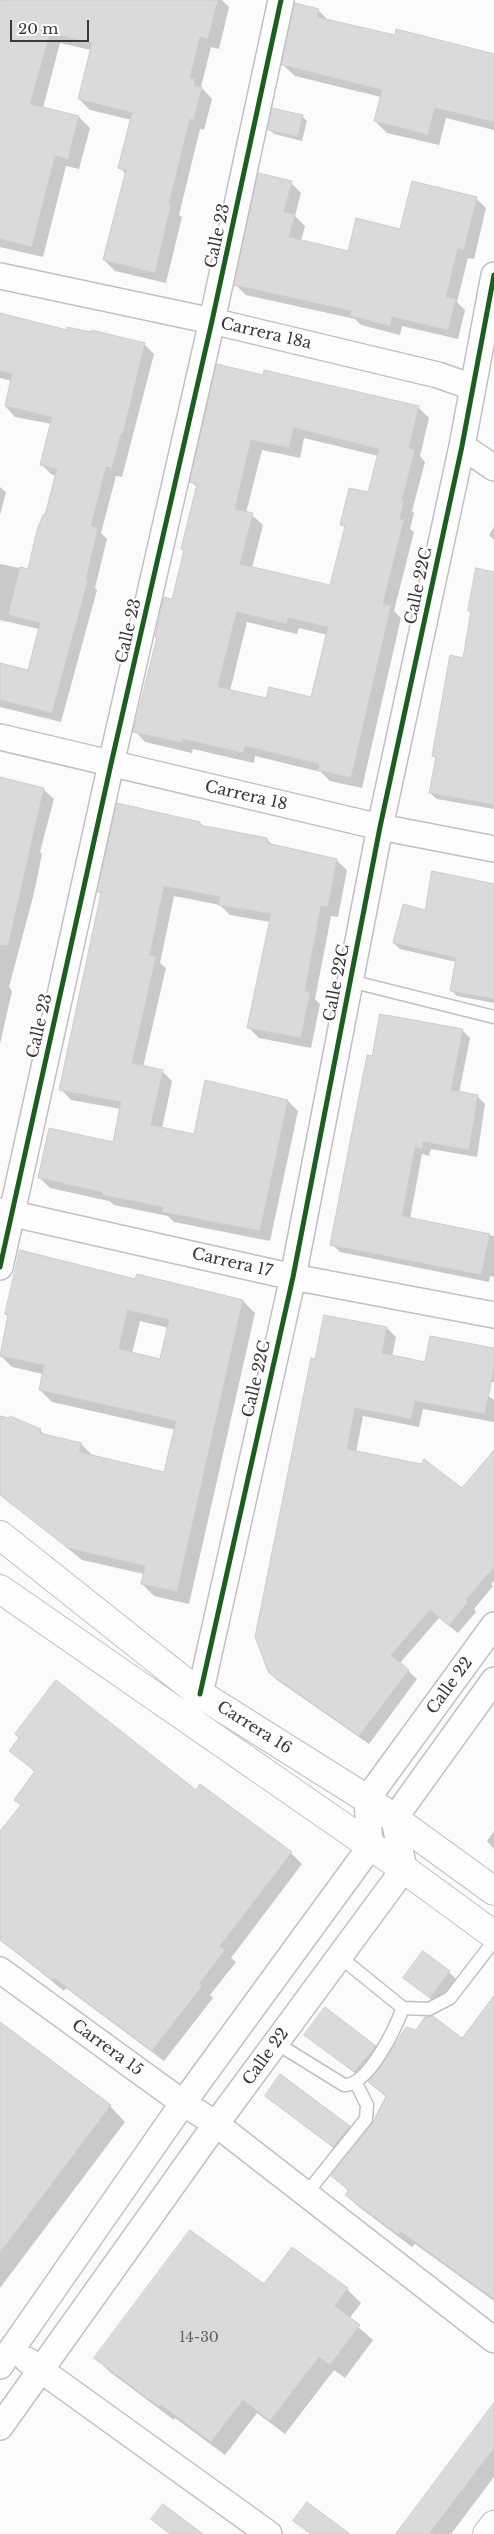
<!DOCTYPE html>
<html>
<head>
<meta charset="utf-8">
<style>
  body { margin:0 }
  #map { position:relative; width:494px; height:2534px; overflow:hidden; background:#fcfafd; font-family:"Libre Baskerville",serif }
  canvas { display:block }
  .scale { position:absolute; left:10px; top:20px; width:79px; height:22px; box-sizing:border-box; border:2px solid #3a383b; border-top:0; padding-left:6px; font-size:15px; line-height:18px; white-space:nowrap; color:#3a383b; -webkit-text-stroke:4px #fff; paint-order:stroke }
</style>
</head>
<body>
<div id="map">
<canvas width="494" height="2534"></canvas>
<div class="scale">20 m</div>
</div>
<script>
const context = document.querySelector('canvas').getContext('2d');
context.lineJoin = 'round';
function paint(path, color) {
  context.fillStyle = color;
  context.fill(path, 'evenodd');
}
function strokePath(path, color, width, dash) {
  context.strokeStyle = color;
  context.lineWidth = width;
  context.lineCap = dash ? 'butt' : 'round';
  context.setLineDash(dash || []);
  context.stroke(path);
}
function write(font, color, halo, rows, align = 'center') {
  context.font = font + ' "Libre Baskerville",serif';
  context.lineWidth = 4;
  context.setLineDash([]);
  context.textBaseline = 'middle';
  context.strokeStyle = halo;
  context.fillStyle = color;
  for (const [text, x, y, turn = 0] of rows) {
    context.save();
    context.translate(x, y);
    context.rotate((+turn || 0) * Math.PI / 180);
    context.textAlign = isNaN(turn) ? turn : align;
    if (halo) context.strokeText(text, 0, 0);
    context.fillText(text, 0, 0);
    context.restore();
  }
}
const shadow = new Path2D(`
  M 0,0 L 222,0 L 229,7 L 219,49 L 211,47 L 201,87 L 212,99 L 204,130 L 200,129 L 179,215 L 182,217 L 166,283 L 115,271 L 104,260 L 126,174 L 120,168 L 132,120 L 90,110 L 79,99 L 91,50 L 60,43 L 43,108 L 79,117 L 90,128 L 79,169 L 66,166 L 43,257 L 0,247 Z
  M 318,10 L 329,21 L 396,37 L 494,55 L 494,130 L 446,118 L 439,145 L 387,133 L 375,121 L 381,97 L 295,76 L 283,65 Z
  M 302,116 L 307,121 L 302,141 L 274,134 L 269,129 Z
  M 291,183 L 301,193 L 295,216 L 305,226 L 301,241 L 349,253 L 476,198 L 486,208 L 474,259 L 468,258 L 457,302 L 465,310 L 458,339 L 402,326 L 400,335 L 361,325 L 355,319 L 246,295 L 236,285 Z
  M 0,315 L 68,332 L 144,344 L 154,354 L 122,477 L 116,476 L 101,533 L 107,539 L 95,588 L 97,590 L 61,722 L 0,707 L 0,664 L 29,671 L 39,629 L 0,620 L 0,564 L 29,570 L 56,476 L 51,474 L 42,465 L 52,424 L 15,417 L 6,407 L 12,381 L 0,378 Z
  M 263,376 L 418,407 L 429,418 L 420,456 L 425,462 L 412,511 L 414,513 L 410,529 L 414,532 L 394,611 L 401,618 L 362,788 L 330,781 L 321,772 L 255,756 L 254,763 L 193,749 L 192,753 L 145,742 L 135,731 L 158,639 L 156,636 L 173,600 L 185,551 L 182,548 L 197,487 L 191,482 ZM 304,438 L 378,456 L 369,494 L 341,524 L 345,528 L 331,587 L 252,568 L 263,525 L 252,515 L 246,513 L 262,450 L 300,458 ZM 247,622 L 297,634 L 299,628 L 328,635 L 312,698 L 267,700 L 230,691 Z
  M 0,487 L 6,492 L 0,515 Z
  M 494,527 L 494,540 L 489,535 Z
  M 494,573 L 494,809 L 437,799 L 430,793 L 436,759 L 433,756 L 464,659 L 472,613 L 469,610 Z
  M 0,778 L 43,789 L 54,799 L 40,852 L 42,854 L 34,893 L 9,987 L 12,991 L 0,1044 Z
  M 200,823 L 204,827 L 267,839 L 273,846 L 336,860 L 347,870 L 338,917 L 331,916 L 315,999 L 320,1004 L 311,1048 L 259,1038 L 248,1027 L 270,922 L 230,915 L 220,905 L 174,896 L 160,963 L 166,968 L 143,1067 L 162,1071 L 172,1081 L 162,1129 L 195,1136 L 288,1101 L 298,1111 L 270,1241 L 174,1222 L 168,1216 L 114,1205 L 109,1201 L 50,1188 L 39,1177 L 114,1143 L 121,1109 L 71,1100 L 61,1089 L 102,895 L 99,891 Z
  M 494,885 L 494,1003 L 457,996 L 451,990 L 456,962 L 400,949 L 394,943 L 426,911 Z
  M 462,1030 L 470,1038 L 459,1093 L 477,1096 L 485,1104 L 477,1157 L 431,1149 L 429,1156 L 422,1154 L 410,1219 L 494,1236 L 494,1277 L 490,1276 L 489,1282 L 340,1252 L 332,1244 L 373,1058 Z
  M 21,1251 L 136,1280 L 137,1276 L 243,1301 L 255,1313 L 189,1604 L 154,1596 L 142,1584 L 144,1574 L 82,1560 L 0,1493 L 0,1417 L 40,1430 L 46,1436 L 81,1444 L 94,1457 L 165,1473 L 176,1430 L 52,1402 L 40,1390 L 43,1374 L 12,1367 L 0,1355 ZM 140,1321 L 169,1328 L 161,1360 L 132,1354 Z
  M 387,1328 L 396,1337 L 392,1357 L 426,1363 L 494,1349 L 494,1382 L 460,1376 L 494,1400 L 494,1422 L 423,1409 L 419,1427 L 363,1416 L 356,1453 L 462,1490 L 494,1452 L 494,1581 L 491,1584 L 493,1586 L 474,1609 L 476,1612 L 458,1633 L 439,1618 L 400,1663 L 417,1679 L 369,1744 L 277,1680 L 267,1670 L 256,1637 L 316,1360 Z
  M 21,1738 L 196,1791 L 291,1853 L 302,1864 L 231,1958 L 236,1962 L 210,1995 L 213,1998 L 164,2061 L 66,1988 L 64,1991 L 0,1939 L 0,1833 L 22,1806 L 36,1773 L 11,1751 Z
  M 494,1831 L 494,1849 L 487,1841 Z
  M 449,1972 L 458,1981 L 439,2006 L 405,1977 Z
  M 494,1998 L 494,2301 L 415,2244 L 412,2247 L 359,2207 L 346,2195 L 349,2192 L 333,2176 L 373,2125 L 387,2098 L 370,2082 L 463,2040 Z
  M 0,2025 L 110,2106 L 125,2122 L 0,2288 Z
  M 306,2035 L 375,2046 L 384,2055 L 364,2080 Z
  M 266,2096 L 349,2127 L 358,2136 L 343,2155 Z
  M 264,2286 L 347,2289 L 361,2303 L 349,2319 L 373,2340 L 345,2378 L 334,2370 L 285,2434 L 257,2413 L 225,2455 L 175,2418 L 174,2420 L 110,2372 L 96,2358 Z
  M 494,2405 L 494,2477 L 451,2534 L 397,2534 Z`);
const building = new Path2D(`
  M 0,0 L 218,0 L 208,39 L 200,37 L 190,78 L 195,79 L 194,85 L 202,87 L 194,120 L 190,119 L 169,204 L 171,205 L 155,273 L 103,260 L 126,170 L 118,168 L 132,113 L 78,99 L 92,43 L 50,33 L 30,104 L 79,116 L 68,159 L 55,156 L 32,247 L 0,239 Z
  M 295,3 L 319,9 L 317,17 L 395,35 L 396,29 L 494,54 L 494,122 L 435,108 L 428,135 L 374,121 L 382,90 L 282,65 Z
  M 272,108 L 303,115 L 298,137 L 268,130 Z
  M 258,173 L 292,181 L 284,212 L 295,214 L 289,237 L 348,251 L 356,218 L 400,229 L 412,181 L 477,197 L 464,250 L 458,248 L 446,297 L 456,299 L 448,330 L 392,317 L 390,326 L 350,316 L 351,311 L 234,285 Z
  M 0,313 L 67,330 L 67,327 L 91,332 L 92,330 L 145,343 L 123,434 L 121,434 L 112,468 L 106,467 L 91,526 L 98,528 L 86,579 L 88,580 L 52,713 L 0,700 L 0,663 L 28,670 L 40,623 L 8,615 L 20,567 L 28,569 L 37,530 L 43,515 L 45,515 L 57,469 L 40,465 L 52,417 L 5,406 L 12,374 L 0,371 Z
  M 217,364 L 263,375 L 264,370 L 419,406 L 409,448 L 415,450 L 402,500 L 404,501 L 400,519 L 404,520 L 383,604 L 391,606 L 351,778 L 318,770 L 319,764 L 245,746 L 243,753 L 183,739 L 182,743 L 133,732 L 157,637 L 155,637 L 164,597 L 172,599 L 184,550 L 181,549 L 197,484 L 190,482 ZM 294,428 L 379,449 L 368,492 L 349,488 L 340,525 L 345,526 L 330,585 L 240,564 L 253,513 L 235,509 L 251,440 L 289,448 ZM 237,612 L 287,624 L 288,618 L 328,627 L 311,697 L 269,687 L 266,698 L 218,687 Z
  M 476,568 L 494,572 L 494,805 L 429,793 L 436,757 L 432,756 L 450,655 L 463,658 L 471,611 L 468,611 Z
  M 0,777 L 44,788 L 8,946 L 0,945 Z
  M 117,803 L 200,822 L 200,825 L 267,838 L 267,843 L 337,859 L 328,907 L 321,906 L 305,991 L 310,992 L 301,1038 L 247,1028 L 271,914 L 218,905 L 220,897 L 164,886 L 150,955 L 156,957 L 132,1063 L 163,1070 L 151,1125 L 194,1134 L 205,1080 L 288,1100 L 260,1231 L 162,1212 L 163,1207 L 102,1195 L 102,1192 L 38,1178 L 49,1128 L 113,1142 L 121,1102 L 59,1090 L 101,893 L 98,892 Z
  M 432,871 L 494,884 L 494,999 L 450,991 L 456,958 L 393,943 L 403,904 L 425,910 Z
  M 380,1014 L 463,1029 L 451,1090 L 478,1095 L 469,1150 L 423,1142 L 422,1149 L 415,1147 L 402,1216 L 490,1234 L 481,1275 L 330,1245 L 367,1055 L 372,1056 Z
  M 20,1250 L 135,1279 L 137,1274 L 243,1300 L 177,1592 L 141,1584 L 145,1566 L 68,1548 L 0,1495 L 0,1416 L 9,1418 L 10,1416 L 41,1429 L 39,1433 L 82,1443 L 79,1452 L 164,1472 L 176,1421 L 39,1390 L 44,1365 L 0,1356 L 8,1315 L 5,1314 ZM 128,1310 L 169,1320 L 160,1359 L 119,1349 Z
  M 324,1315 L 387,1327 L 382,1353 L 425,1362 L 430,1336 L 494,1348 L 494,1368 L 485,1414 L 415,1401 L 411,1419 L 355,1408 L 347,1449 L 421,1464 L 424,1459 L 462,1488 L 494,1450 L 494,1567 L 466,1600 L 468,1602 L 449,1626 L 430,1610 L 391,1655 L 409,1670 L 359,1736 L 269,1673 L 255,1637 L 311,1358 L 315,1359 Z
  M 56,1680 L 196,1790 L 200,1784 L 292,1852 L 220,1946 L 225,1950 L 200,1983 L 202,1986 L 152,2051 L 54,1978 L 52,1980 L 0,1940 L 0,1831 L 21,1805 L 14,1800 L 35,1771 L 9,1751 L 19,1738 L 15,1734 Z
  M 423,1951 L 450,1971 L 430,1998 L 403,1978 Z
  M 494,1996 L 494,2299 L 401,2232 L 399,2235 L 345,2195 L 349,2190 L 331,2176 L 372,2124 L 386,2096 L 368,2082 L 386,2059 L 406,2027 L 416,2030 L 425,2017 L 433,2016 L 462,2038 Z
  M 325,2007 L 376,2046 L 354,2072 L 304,2035 Z
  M 0,2022 L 111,2105 L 0,2253 Z
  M 280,2074 L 350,2126 L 333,2147 L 265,2096 Z
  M 190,2230 L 264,2284 L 292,2247 L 348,2288 L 335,2306 L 360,2325 L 330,2365 L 319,2357 L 270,2421 L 243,2400 L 211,2442 L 161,2405 L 159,2407 L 94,2358 Z
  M 494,2403 L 494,2448 L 429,2534 L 396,2534 Z
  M 307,2502 L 350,2534 L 311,2534 L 293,2521 Z
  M 163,2504 L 203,2534 L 170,2534 L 151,2519 Z`);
const lane = new Path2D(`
  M 350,981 L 494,1017
  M 340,1957 L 403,2008 L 429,2009 L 450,1998 L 494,1941
  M 276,2043 L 344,2085 C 368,2086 395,2029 403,2008
  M 306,2194 L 366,2119 L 367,2105 L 356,2083`);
const street = new Path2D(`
  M 0,276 L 212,321 L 438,375 L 472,387
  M 462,446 L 494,468
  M 0,737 L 380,827 L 494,849
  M 0,1211 L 293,1277 L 494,1315
  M 0,1267 L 111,764 L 212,321 L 281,0
  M 200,1694 L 293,1277 L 380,827 L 462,446 L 494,275
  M 0,1970 L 183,2103 L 216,2124 L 494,2340
  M 27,2360 L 269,2534
  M 0,2366 L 183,2103 L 370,1847 L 367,1799 L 494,1625
  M 0,2427 L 216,2124 L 404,1869 L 394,1819 L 494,1680`);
const secondary = new Path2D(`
  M 0,1535 L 200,1694 L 367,1799 L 494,1891
  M 0,1589 L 404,1869 L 494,1935
  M 487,2534 L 494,2525`);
const cycleway = new Path2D(`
  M 0,1267 L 111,764 L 212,321 L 281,0
  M 200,1694 L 293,1277 L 380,827 L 462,446 L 494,275`);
const numberNames = [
  ["14-30",199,2338]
];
const streetNames = [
  ["Calle 23",218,236,-78],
  ["Carrera 18a",266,334,13],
  ["Calle 22C",419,586,-78],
  ["Calle 23",129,631,-77],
  ["Carrera 18",246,796,13],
  ["Calle 22C",337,983,-79],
  ["Calle 23",40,1026,-77],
  ["Carrera 17",232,1263,13],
  ["Calle 22C",257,1379,-77],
  ["Calle 22",450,1686,-54],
  ["Carrera 16",254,1728,32],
  ["Carrera 15",107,2048,36],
  ["Calle 22",266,2057,-54]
];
paint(shadow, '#0003');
paint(building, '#dbd9db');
strokePath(building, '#cecccf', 1);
strokePath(lane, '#c2c0c2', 15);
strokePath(street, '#c2c0c2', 28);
strokePath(secondary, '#c2c0c2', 30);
strokePath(lane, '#fffeff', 12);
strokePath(street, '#fffeff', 25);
strokePath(secondary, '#fffeff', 28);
strokePath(cycleway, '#1b5e20', 5);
write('14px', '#626063', null, numberNames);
write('16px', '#3a383b', '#fff', streetNames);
</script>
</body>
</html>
